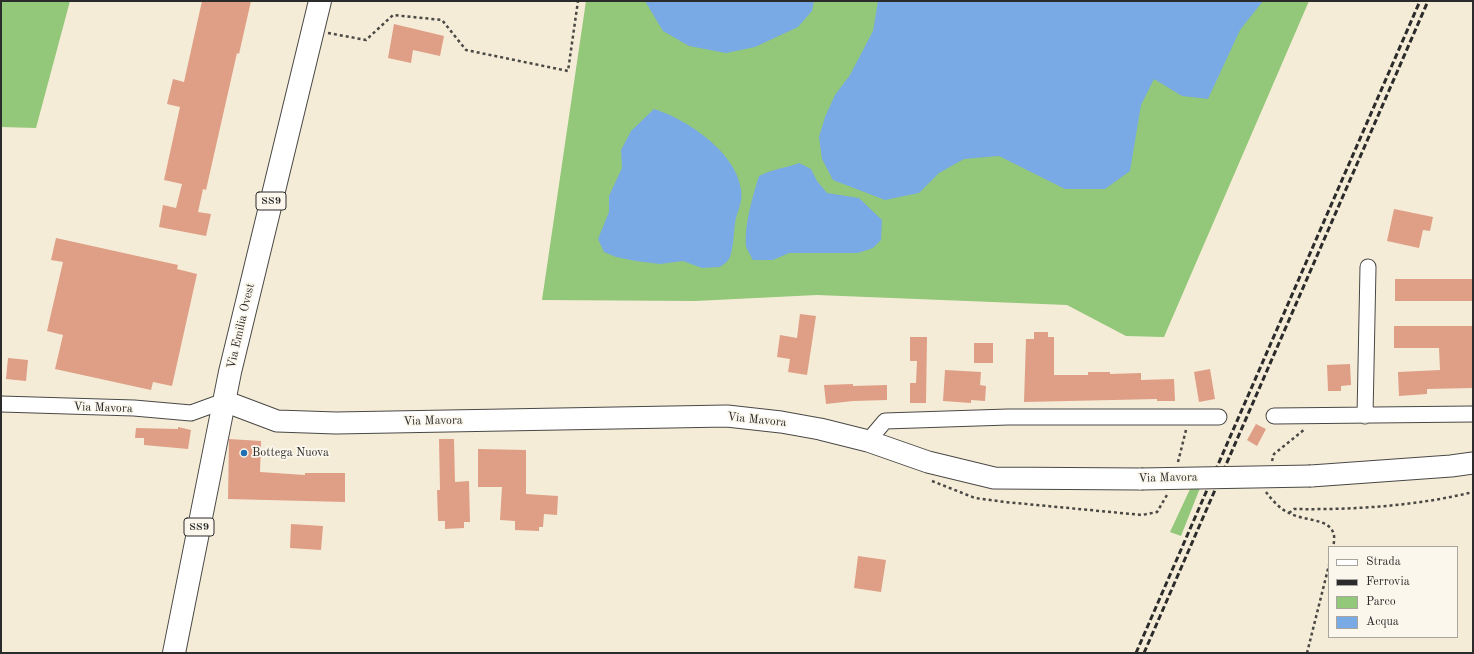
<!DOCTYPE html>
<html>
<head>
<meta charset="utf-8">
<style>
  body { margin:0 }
  #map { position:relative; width:1474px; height:654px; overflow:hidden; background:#f5ecd7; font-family:"Old Standard TT",serif }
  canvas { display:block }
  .frame { position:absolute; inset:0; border:2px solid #2b2b2b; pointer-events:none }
  .legend { position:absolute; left:1328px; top:546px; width:130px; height:92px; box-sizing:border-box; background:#fbf7ec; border:1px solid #a8a59f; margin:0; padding:5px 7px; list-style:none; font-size:12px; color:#2b2b2b }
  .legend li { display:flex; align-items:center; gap:8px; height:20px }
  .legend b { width:20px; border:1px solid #a8a59f }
</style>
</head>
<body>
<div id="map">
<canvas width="1474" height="654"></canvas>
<div class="frame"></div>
<ul class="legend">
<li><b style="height:5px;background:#fff"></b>Strada</li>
<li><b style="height:5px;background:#2b2b2b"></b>Ferrovia</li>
<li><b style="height:11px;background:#93c779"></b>Parco</li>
<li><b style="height:11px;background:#7aaae5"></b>Acqua</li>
</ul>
</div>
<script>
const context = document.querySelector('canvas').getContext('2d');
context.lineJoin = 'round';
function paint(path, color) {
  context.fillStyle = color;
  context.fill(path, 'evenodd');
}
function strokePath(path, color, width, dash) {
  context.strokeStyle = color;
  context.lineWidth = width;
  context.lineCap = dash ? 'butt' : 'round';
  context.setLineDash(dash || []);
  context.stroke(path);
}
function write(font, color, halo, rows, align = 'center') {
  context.font = font + ' "Old Standard TT",serif';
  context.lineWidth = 3.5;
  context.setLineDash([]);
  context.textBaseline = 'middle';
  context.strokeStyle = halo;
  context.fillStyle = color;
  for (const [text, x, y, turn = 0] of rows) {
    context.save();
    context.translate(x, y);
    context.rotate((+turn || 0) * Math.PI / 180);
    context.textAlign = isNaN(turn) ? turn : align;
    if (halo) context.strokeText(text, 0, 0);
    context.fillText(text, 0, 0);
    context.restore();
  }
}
const green = new Path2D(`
  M 1,1 L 70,1 L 36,128 L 1,127 Z
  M 586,1 L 1309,1 L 1164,337 L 1126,336 L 1067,305 L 817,295 L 695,301 L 542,300 Z
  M 1191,487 L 1200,488 L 1181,536 L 1170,532 Z`);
const water = new Path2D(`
  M 645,1 L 814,1 L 812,11 L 798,27 L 755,47 L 726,53 L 689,46 L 663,31 Z
  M 878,1 L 1263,1 L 1240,30 L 1208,99 L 1182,96 L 1154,79 L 1141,105 L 1130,171 L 1105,189 L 1065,189 L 999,156 L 964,159 L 939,173 L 919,193 L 885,200 L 833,180 L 822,159 L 819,137 L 825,117 L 835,95 L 850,75 L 873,31 Z
  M 654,109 C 687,119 737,153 741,190 C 743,203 737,211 735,223 C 734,231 733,253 729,259 C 727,262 723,265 720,267 L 702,268 L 683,261 L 660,264 L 636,261 L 616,257 L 604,252 L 598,239 L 609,212 L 609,196 L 622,168 L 621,150 L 631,131 Z
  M 799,163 L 811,169 L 817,181 L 827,193 L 859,198 L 882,220 L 881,240 L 873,248 L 858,253 L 789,253 L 773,260 L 753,260 C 751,256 747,250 746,246 C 744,226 753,195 759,176 C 772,169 786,168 799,163 Z`);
const building = new Path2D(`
  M 202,1 L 251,1 L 239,54 L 237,53 L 206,190 L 203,189 L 198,212 L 211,214 L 206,236 L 159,227 L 163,205 L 176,208 L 182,184 L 164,180 L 180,107 L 167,104 L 173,79 L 184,82 Z
  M 394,24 L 444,36 L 440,56 L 413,50 L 411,63 L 388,58 Z
  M 1394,209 L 1433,217 L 1430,231 L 1423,230 L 1419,248 L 1387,241 Z
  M 56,238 L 178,265 L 177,269 L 197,274 L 172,386 L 153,382 L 151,390 L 55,369 L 63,335 L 47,331 L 63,262 L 51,260 Z
  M 1395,279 L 1473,279 L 1473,301 L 1395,301 Z
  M 800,314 L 816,316 L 807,375 L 788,372 L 790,359 L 777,357 L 780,335 L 797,338 Z
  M 1394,326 L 1473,326 L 1473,388 L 1427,389 L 1427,394 L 1399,396 L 1398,372 L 1440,370 L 1439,348 L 1394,348 Z
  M 1034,332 L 1048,332 L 1048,337 L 1054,337 L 1054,375 L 1088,375 L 1088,372 L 1110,372 L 1110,374 L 1141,373 L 1141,380 L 1174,379 L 1175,401 L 1157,401 L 1157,399 L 1024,402 L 1026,339 L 1034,339 Z
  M 910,337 L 927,337 L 926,403 L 910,403 L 910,383 L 916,383 L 917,361 L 910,361 Z
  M 974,343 L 993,343 L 993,363 L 974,363 Z
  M 8,358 L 28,360 L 26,381 L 6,379 Z
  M 1350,364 L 1351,385 L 1341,386 L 1341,391 L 1328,391 L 1327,365 Z
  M 1210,369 L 1215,399 L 1199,402 L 1194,372 Z
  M 945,370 L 981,372 L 980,385 L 986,386 L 985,401 L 971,400 L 971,403 L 943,401 Z
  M 853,384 L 853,386 L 887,385 L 887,400 L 853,401 L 826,404 L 824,385 Z
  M 1256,424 L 1266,429 L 1257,446 L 1247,440 Z
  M 178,427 L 191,430 L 188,449 L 144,445 L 144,438 L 135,438 L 136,428 L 178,429 Z
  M 229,439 L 261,441 L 260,472 L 305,475 L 305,473 L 345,473 L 345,502 L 228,499 Z
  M 439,439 L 454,439 L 455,482 L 469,481 L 470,522 L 464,522 L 464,528 L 445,529 L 445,521 L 438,521 L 437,490 L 440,490 Z
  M 478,449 L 526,450 L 526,494 L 558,496 L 557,515 L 544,514 L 543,527 L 539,527 L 539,531 L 515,530 L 515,521 L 500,520 L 502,487 L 478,487 Z
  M 291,524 L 323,526 L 321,550 L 290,548 Z
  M 858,556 L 886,560 L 881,592 L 854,588 Z`);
const path = new Path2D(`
  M 328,33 L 366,40 L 393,15 L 442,20 L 466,50 L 568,71 L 578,1
  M 1272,461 L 1274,454 L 1305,429
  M 1178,462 L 1186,430
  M 932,481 L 975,498 L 1005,502 L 1142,515 L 1157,512 L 1167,495
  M 1266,492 C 1272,500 1280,509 1289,513 C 1307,523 1341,516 1333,547
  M 1289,513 L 1294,509 C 1353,510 1416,506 1473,492
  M 1307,653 L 1329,565`);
const street = new Path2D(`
  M 1,404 L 134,408 L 191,413 L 224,401
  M 1274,416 L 1473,414
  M 1365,416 L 1368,267
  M 868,441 L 885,421 L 1008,417 L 1219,417`);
const secondary = new Path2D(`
  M 224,401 L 277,421 L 336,423 L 727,416 L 781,422 L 820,429 L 868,441 L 928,462 L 994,478 L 1141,479
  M 1311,476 L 1451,466 L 1473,463`);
const primary = new Path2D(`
  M 174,653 L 230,372 L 320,1`);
const rail = new Path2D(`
  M 1136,653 L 1420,1
  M 1144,653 L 1428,1`);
const secondaryBridge = new Path2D(`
  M 1141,479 L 1311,476`);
const markers = [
  [244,453,4,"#1f6fb2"]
];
const shields = [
  [271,201,30],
  [199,527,30]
];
const shieldNames = [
  ["SS9",271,201],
  ["SS9",199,527]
];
const streetNames = [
  ["Via Emilia Ovest",241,326,-77],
  ["Via Mavora",103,408,2],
  ["Via Mavora",757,420,6],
  ["Via Mavora",433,421,-1],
  ["Via Mavora",1168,478,-1]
];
const poiNames = [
  ["Bottega Nuova",252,453]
];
paint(green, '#93c779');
paint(water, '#7aaae5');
paint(building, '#df9e86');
strokePath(street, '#494845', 17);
strokePath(secondary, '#494845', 23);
strokePath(primary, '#494845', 24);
strokePath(path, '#494845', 2.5, [3, 3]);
strokePath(street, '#fff', 15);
strokePath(secondary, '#fff', 21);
strokePath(primary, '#fff', 22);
strokePath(rail, '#2b2b2b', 3, [6, 3]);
strokePath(secondaryBridge, '#494845', 23, []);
strokePath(secondaryBridge, '#fff', 21);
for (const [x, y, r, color] of markers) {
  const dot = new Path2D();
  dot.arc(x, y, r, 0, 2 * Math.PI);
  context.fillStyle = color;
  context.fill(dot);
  strokePath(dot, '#fbf7ec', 1.5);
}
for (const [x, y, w] of shields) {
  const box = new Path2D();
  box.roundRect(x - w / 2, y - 9, w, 18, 3);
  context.fillStyle = '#fbf7ec';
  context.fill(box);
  strokePath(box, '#2b2b2b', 1);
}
write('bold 11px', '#2b2b2b', null, shieldNames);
write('12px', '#2b2b2b', '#fbf7ec', streetNames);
write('12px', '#2b2b2b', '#fbf7ec', poiNames, 'left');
</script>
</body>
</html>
